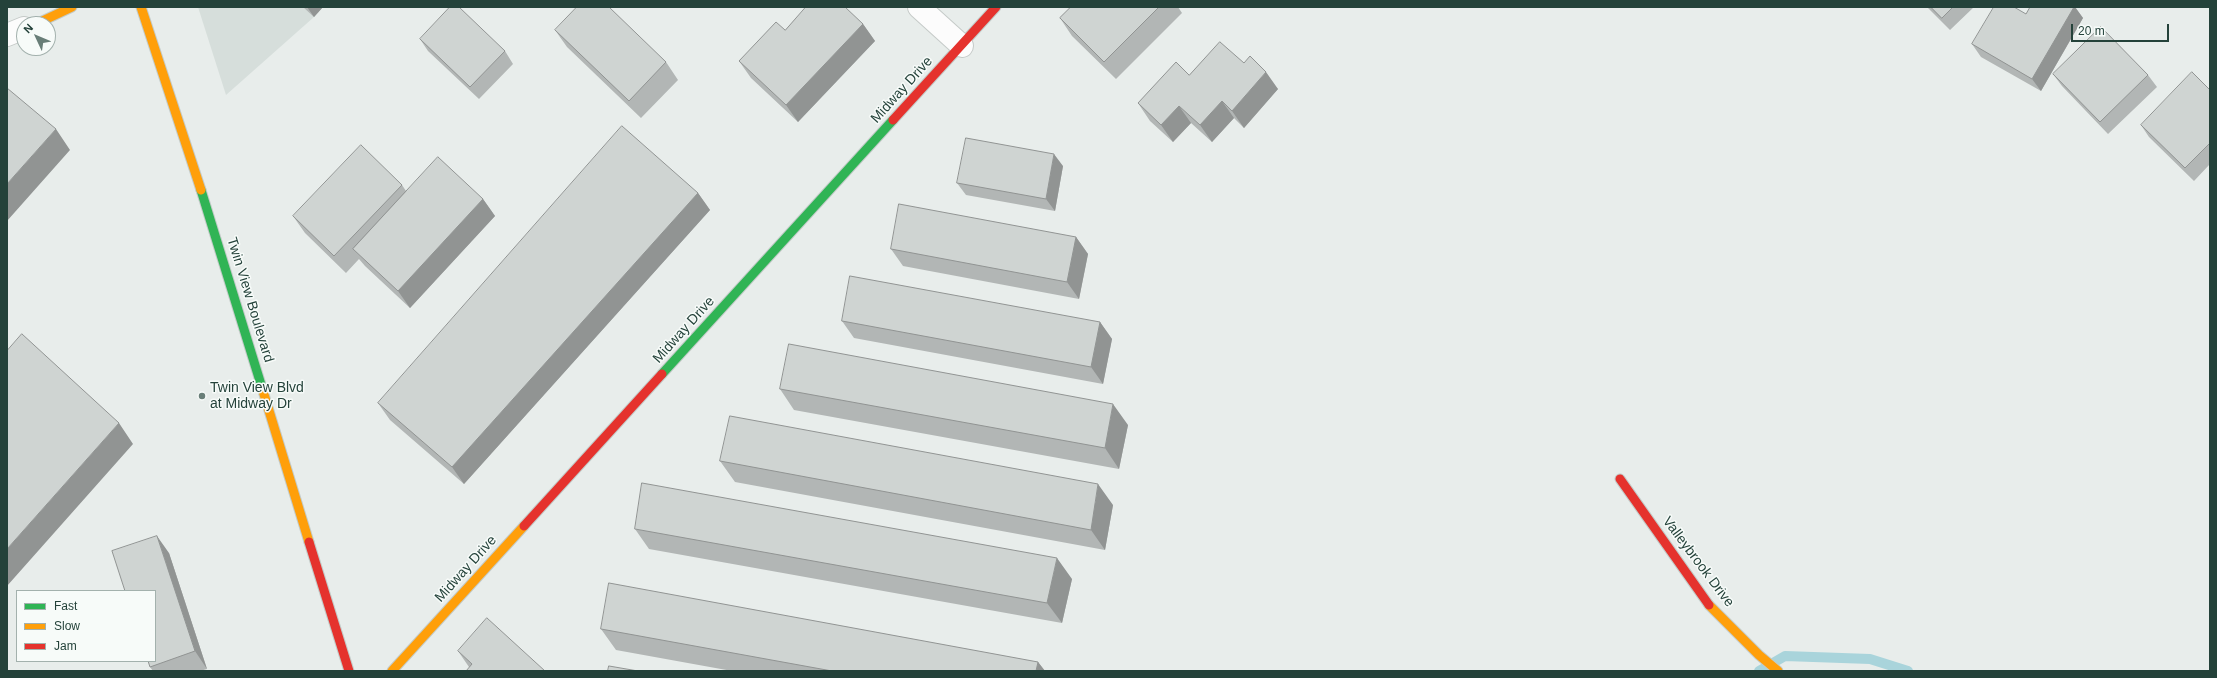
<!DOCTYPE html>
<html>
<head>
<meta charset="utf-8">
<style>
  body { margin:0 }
  #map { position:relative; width:2217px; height:678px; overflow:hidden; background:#e8edeb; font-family:Arial,sans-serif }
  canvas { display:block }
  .frame { position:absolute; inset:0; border:8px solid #24423a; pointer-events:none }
  .legend { position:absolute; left:16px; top:590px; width:140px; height:72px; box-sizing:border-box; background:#f7fbf9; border:1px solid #a3b1ad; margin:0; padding:5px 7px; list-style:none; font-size:12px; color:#24423a }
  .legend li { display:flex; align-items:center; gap:8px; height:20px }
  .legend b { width:20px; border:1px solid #a3b1ad }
  .north { position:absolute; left:16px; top:16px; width:40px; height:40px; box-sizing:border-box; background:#f7fbf9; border:1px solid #a3b1ad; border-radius:50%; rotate:314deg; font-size:11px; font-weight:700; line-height:16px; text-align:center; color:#24423a }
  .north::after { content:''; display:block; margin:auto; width:14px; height:18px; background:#697e78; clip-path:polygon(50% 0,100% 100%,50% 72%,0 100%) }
  .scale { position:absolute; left:2071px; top:24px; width:98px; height:18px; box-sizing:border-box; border:2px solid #24423a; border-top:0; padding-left:5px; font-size:12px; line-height:14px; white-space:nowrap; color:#24423a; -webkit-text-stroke:3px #f7fbf9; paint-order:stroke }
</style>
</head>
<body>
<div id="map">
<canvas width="2217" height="678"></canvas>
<div class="frame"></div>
<ul class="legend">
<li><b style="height:5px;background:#30b455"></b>Fast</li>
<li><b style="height:5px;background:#ff9f0a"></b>Slow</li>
<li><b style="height:5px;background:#e5322d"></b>Jam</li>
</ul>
<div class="north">N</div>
<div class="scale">20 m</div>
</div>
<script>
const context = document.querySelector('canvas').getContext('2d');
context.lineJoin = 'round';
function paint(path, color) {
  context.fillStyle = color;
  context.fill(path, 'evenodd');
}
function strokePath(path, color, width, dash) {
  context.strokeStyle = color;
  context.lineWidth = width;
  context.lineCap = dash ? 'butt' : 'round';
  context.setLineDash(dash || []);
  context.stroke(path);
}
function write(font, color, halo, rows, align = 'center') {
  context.font = font + ' Arial,sans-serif';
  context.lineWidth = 3;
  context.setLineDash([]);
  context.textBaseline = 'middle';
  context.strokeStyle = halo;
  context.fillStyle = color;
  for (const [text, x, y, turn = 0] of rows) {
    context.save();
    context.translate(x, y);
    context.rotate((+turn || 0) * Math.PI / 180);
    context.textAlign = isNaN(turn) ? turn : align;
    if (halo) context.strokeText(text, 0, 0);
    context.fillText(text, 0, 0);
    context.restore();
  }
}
const built = new Path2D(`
  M 198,7 L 323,7 L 314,17 L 226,95 Z`);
const stream = new Path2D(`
  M 1759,671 L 1785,656 L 1870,659 L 1908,671`);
const street = new Path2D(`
  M 919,7 L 962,46
  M 7,35 L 24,28`);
const fast = new Path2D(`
  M 201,190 L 263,391
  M 662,374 L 893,120`);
const slow = new Path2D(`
  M 141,7 L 201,190
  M 36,24 L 72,7
  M 263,391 L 309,542
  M 1709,605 L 1759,655 L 1778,671
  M 392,671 L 524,526`);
const jam = new Path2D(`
  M 893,120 L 996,7
  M 1620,479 L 1709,605
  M 524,526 L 662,374
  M 309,542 L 349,671`);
const wall = new Path2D(`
  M 303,7 L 323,7 L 314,17 Z
  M 1071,7 L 1178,7 L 1182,13 L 1116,79 L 1072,36 L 1060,18 Z
  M 1927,7 L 1974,7 L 1950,30 Z
  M 2074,7 L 2075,7 L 2083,18 L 2041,91 L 1981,57 L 1972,44 L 2026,14 Z
  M 863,24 L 875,41 L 798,122 L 751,78 L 739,61 L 785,30 Z
  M 555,30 L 666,62 L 678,80 L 641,118 L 567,47 Z
  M 420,39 L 505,51 L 513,64 L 479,99 L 428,51 Z
  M 1244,63 L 1278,89 L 1244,128 L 1234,118 L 1212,142 L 1191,123 L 1173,142 L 1150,121 L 1138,103 L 1189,75 Z
  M 2053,74 L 2148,75 L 2157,87 L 2108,134 L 2062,86 Z
  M 2210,90 L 2210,164 L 2194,181 L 2149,137 L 2141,125 Z
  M 1063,166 L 1055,211 L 966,195 L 957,183 Z
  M 402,185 L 406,191 L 483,199 L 495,216 L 410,308 L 365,266 L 359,259 L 346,273 L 305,233 L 293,216 Z
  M 698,193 L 710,210 L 464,484 L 390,420 L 378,403 Z
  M 1076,237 L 1088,254 L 1079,299 L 903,266 L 891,249 Z
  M 842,321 L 1100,322 L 1112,339 L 1103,384 L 854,338 Z
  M 780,389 L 1128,425 L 1119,469 L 794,410 Z
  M 720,461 L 1113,505 L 1105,550 L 735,482 Z
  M 635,529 L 1072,579 L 1062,623 L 649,549 Z
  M 169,553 L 207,669 L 200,671 L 153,671 L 150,667 Z
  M 601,629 L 1038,662 L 1045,671 L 732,671 L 616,650 Z
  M 458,651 L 545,671 L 469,667 Z`);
const shadedWall = new Path2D(`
  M 307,7 L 323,7 L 314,17 Z
  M 2074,7 L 2075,7 L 2083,18 L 2041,91 L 2032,79 Z
  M 863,24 L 875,41 L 798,122 L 786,105 Z
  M 1266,72 L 1278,89 L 1244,128 L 1232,111 Z
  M 1222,101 L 1234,118 L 1212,142 L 1200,125 Z
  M 1179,106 L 1191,123 L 1173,142 L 1161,125 Z
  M 56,129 L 70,150 L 7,221 L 7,184 Z
  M 1054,154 L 1063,166 L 1055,211 L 1046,199 Z
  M 698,193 L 710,210 L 464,484 L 452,467 Z
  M 483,199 L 495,216 L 410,308 L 398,291 Z
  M 1076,237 L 1088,254 L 1079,299 L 1067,282 Z
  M 1100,322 L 1112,339 L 1103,384 L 1091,367 Z
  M 1113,404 L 1128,425 L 1119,469 L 1105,448 Z
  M 119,423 L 133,444 L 7,586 L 7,549 Z
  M 1098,484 L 1113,505 L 1105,550 L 1091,530 Z
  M 157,536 L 169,553 L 207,669 L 195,651 Z
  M 1057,558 L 1072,579 L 1062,623 L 1047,603 Z
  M 1038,662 L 1045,671 L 1036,671 Z`);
const building = new Path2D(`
  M 450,7 L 459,7 L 505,51 L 470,87 L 420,39 Z
  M 577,7 L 609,7 L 666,62 L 629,101 L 555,30 Z
  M 806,7 L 845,7 L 863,24 L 786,105 L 739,61 L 776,22 L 785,30 Z
  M 1071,7 L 1159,7 L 1104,62 L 1060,18 Z
  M 1931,7 L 1953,7 L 1942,18 Z
  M 1994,7 L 2014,7 L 2026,14 L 2030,7 L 2074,7 L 2032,79 L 1972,44 Z
  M 2101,27 L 2148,75 L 2100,122 L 2053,74 Z
  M 1220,42 L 1244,63 L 1250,56 L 1266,72 L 1232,111 L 1222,101 L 1200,125 L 1179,106 L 1161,125 L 1138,103 L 1176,62 L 1189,75 Z
  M 2192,72 L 2210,90 L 2210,143 L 2185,168 L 2141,125 Z
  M 7,88 L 56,129 L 7,184 Z
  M 622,126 L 698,193 L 452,467 L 378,403 Z
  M 966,138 L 1054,154 L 1046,199 L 957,183 Z
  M 361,145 L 402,185 L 334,256 L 293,216 Z
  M 438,157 L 483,199 L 398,291 L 353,249 Z
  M 899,204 L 1076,237 L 1067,282 L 891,249 Z
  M 850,276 L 1100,322 L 1091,367 L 842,321 Z
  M 22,334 L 119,423 L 7,549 L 7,351 Z
  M 789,344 L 1113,404 L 1105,448 L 780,389 Z
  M 730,416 L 1098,484 L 1091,530 L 720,461 Z
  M 642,483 L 1057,558 L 1047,603 L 635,529 Z
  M 157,536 L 195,651 L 150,667 L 148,661 L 155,661 L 155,591 L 125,591 L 112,551 Z
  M 609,583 L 1038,662 L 1036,671 L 832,671 L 601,629 Z
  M 487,618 L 545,671 L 466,671 L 472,664 L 458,651 Z
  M 609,666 L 638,671 L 608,671 Z`);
const markers = [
  [202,396,4,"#697e78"]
];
const streetNames = [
  ["Midway Drive",902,90,-48],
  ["Twin View Boulevard",250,300,73],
  ["Midway Drive",684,330,-48],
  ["Valleybrook Drive",1698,562,53],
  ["Midway Drive",466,569,-48]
];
const poiNames = [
  ["Twin View Blvd",210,388],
  ["at Midway Dr",210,404]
];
paint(built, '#d6dedb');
strokePath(stream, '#a9d4db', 10);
strokePath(street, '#c5cac8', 24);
strokePath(fast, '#c3cbc8', 11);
strokePath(slow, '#c3cbc8', 11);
strokePath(jam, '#c3cbc8', 11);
strokePath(street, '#fcfcfc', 22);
strokePath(fast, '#30b455', 9);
strokePath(slow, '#ff9f0a', 9);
strokePath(jam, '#e5322d', 9);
paint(wall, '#b2b6b5');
paint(shadedWall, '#919493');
paint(building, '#cfd4d2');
strokePath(building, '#919493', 1);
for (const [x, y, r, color] of markers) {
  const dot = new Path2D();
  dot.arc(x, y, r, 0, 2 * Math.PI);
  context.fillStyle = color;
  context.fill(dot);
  strokePath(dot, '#f7fbf9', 1.5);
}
write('14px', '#24423a', '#f7fbf9', streetNames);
write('14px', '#24423a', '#f7fbf9', poiNames, 'left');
</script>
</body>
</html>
